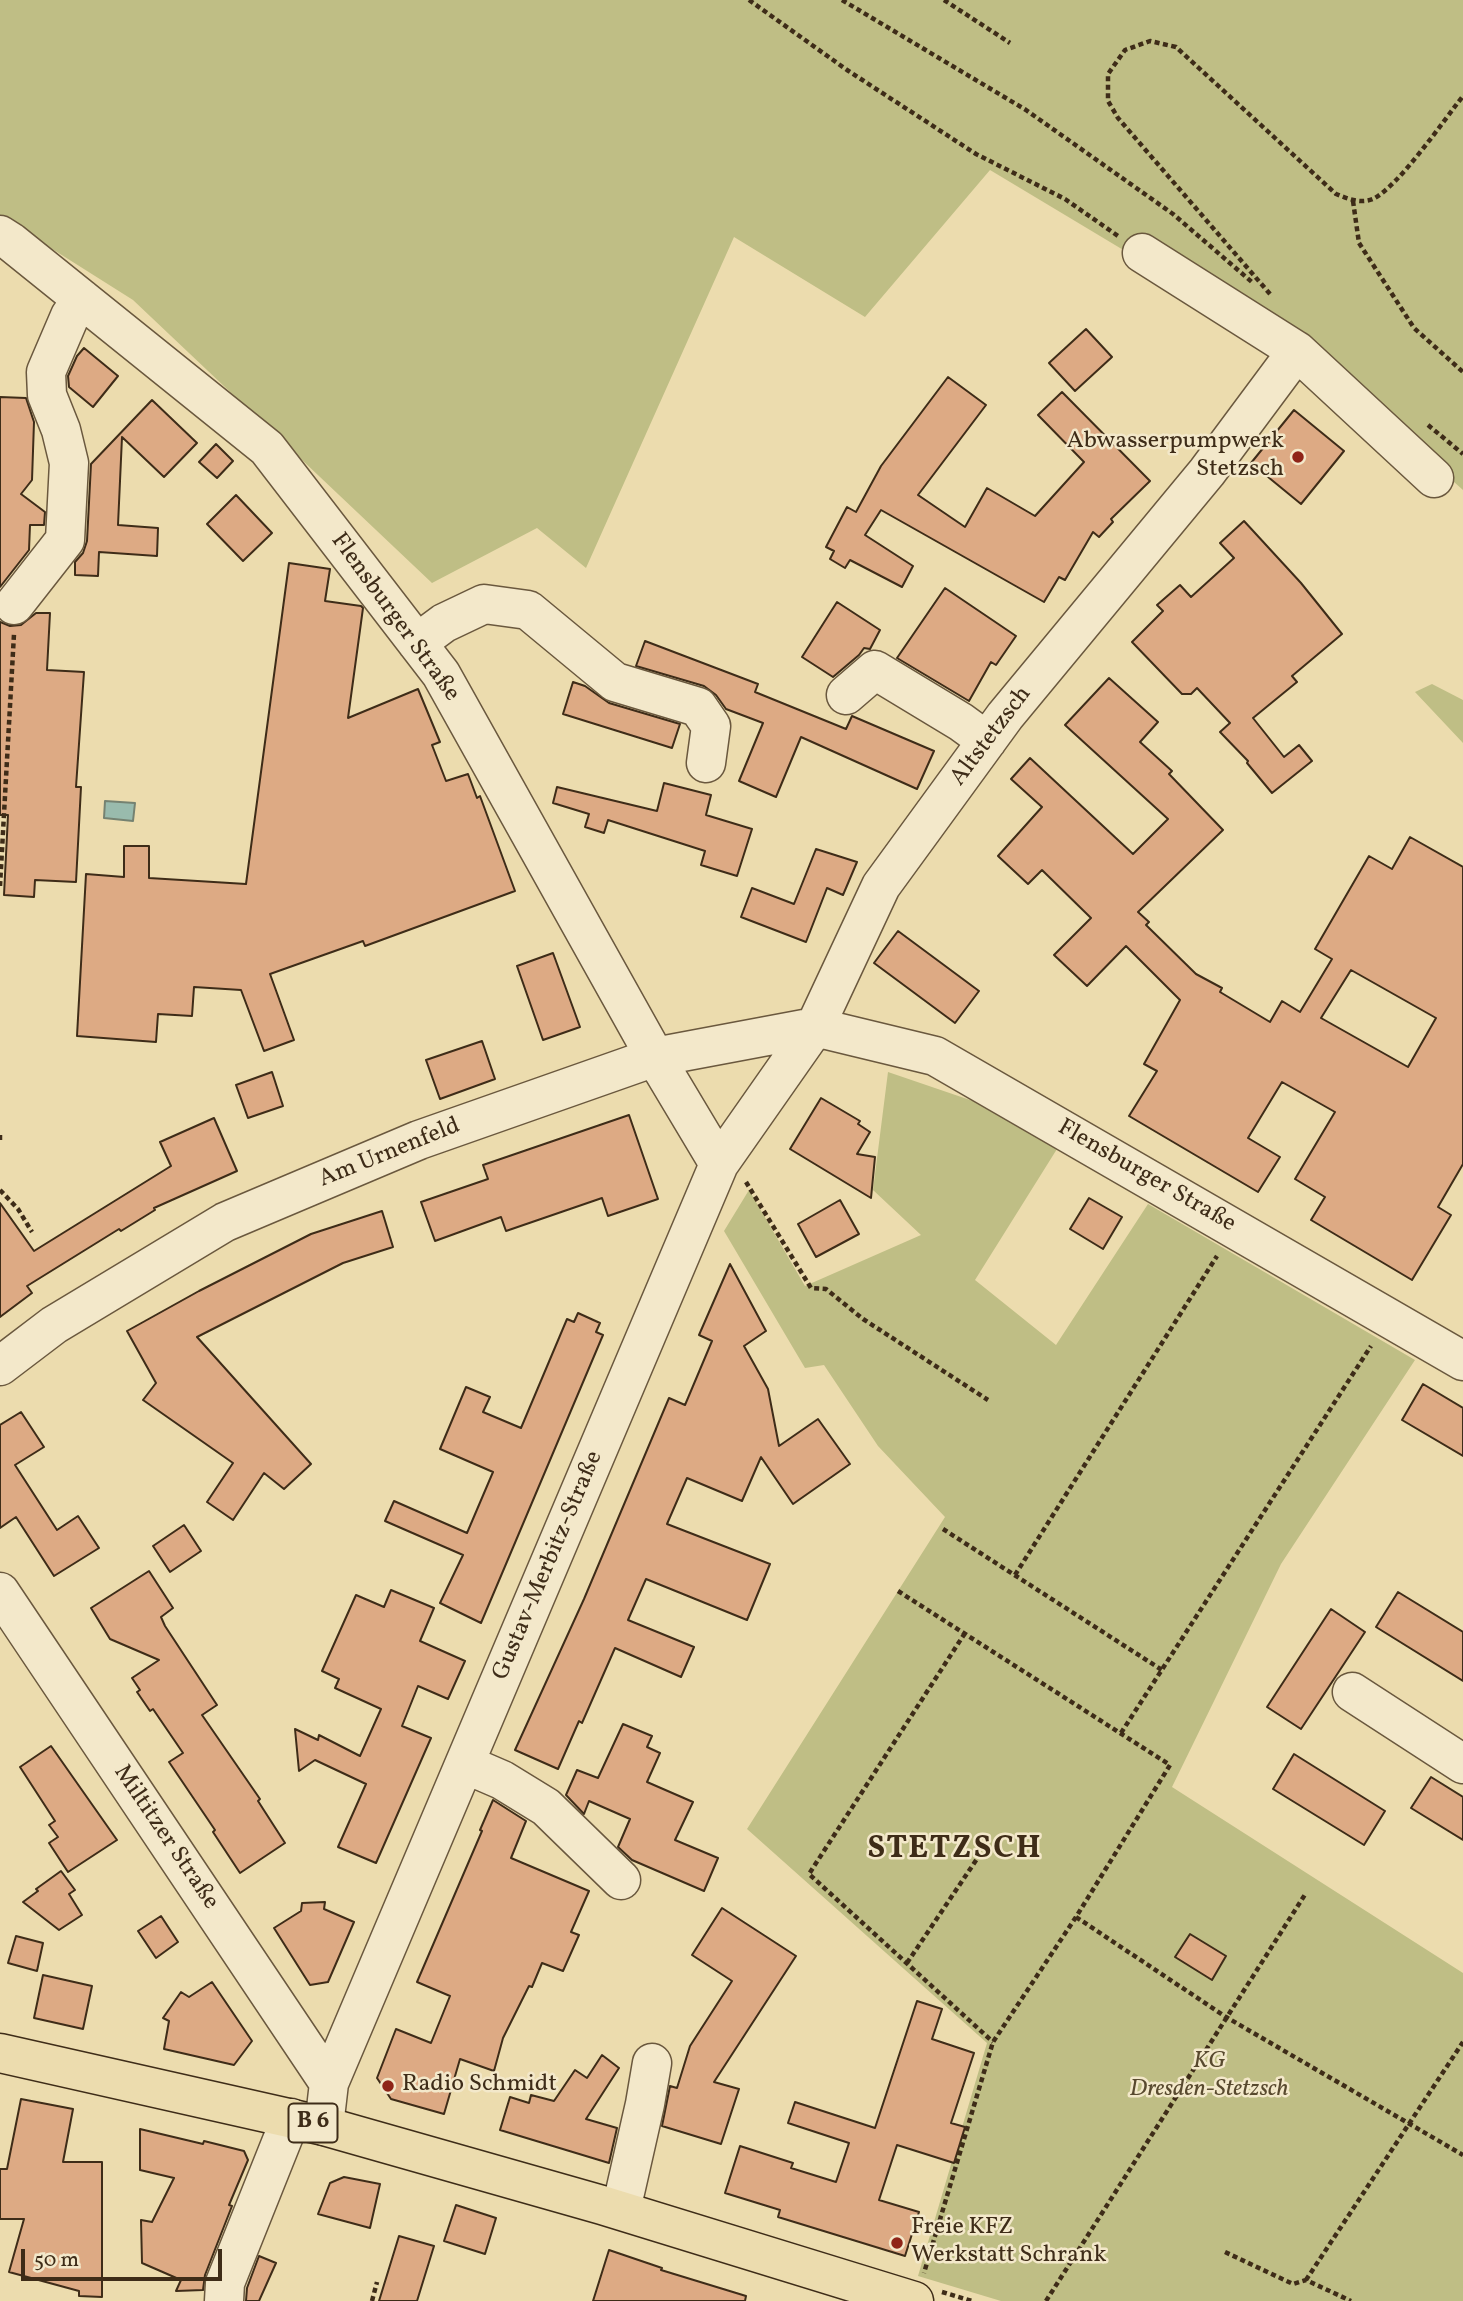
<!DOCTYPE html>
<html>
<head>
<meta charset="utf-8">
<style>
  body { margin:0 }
  #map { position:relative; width:1463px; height:2301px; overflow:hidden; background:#ecdcae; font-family:Vollkorn,serif }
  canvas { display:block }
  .scale { position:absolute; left:21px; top:2249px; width:201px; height:32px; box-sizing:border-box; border:4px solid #3e2c18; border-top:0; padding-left:9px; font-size:21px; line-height:24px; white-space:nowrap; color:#3e2c18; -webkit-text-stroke:5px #f3e8ca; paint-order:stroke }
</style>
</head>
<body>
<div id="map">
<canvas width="1463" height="2301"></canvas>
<div class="scale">50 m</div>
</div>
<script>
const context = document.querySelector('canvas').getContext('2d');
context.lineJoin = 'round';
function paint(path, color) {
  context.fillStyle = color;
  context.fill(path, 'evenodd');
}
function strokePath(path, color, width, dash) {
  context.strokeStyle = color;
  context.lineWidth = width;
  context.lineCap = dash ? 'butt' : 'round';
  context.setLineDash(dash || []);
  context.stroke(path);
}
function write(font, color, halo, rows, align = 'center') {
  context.font = font + ' Vollkorn,serif';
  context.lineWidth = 5;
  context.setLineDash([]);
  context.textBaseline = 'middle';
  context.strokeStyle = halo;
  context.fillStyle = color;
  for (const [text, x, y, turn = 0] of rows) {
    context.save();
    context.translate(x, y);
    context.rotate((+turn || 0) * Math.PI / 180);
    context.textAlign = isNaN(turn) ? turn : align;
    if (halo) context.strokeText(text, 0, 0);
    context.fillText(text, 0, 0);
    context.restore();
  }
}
const green = new Path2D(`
  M 0,0 L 1463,0 L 1463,490 L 1340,380 L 990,170 L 865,317 L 734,237 L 586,568 L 537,528 L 432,583 L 133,300 L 0,216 Z
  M 1432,684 L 1463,700 L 1463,743 L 1415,692 Z
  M 888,1072 L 973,1101 L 1057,1149 L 975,1280 L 1056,1345 L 1148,1204 L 1415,1360 L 1281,1564 L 1172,1787 L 1463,1973 L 1463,2301 L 1001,2301 L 918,2276 L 987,2043 L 747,1829 L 945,1517 L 878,1446 L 824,1365 L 805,1368 L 724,1231 L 749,1190 L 805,1286 L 921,1235 L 873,1190 Z`);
const water = new Path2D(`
  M 105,801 L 135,803 L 133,821 L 104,818 Z`);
const building = new Path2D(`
  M 1086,329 L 1112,357 L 1075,391 L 1049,363 Z
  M 84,348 L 118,376 L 93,407 L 69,387 L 68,376 L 77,356 Z
  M 948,377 L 986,405 L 918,495 L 965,527 L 987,488 L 1035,516 L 1084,462 L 1038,415 L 1062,392 L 1150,481 L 1111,519 L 1113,522 L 1099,537 L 1093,532 L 1065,580 L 1059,577 L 1044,602 L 881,510 L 865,535 L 913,566 L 902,587 L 850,560 L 845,568 L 830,559 L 834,551 L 826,547 L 847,507 L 856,512 L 881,466 Z
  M 0,397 L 26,398 L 34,422 L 32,480 L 21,494 L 45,512 L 44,525 L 30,525 L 29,550 L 0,587 Z
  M 152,400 L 197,443 L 164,477 L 122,437 L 118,525 L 158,528 L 157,556 L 99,552 L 98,576 L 75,575 L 75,562 L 83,553 L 87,541 L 91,464 Z
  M 1294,410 L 1344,451 L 1301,504 L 1251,463 Z
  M 216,444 L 233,461 L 217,478 L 199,462 Z
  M 236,495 L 272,533 L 243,561 L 207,524 Z
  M 1244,521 L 1301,583 L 1342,634 L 1292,676 L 1297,682 L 1253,718 L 1284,757 L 1299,745 L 1312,761 L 1272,793 L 1247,763 L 1248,761 L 1220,732 L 1230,723 L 1197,688 L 1191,694 L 1182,694 L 1132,642 L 1163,611 L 1157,605 L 1180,585 L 1191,597 L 1234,558 L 1220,543 Z
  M 289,563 L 330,569 L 325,601 L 361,606 L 363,608 L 348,718 L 418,689 L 440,742 L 432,745 L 446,781 L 468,774 L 477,798 L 480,796 L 515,891 L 365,946 L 363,941 L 270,974 L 294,1040 L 264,1051 L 241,990 L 194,987 L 192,1016 L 158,1014 L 156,1042 L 77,1036 L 86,874 L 124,877 L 124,846 L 149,846 L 149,878 L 246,884 Z
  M 945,588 L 1016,636 L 996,665 L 991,662 L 969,701 L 897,658 Z
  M 837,602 L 880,630 L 870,649 L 864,648 L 859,655 L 833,677 L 802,657 Z
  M 36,613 L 50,613 L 47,670 L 84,672 L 76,787 L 81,787 L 76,882 L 35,880 L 34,897 L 4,895 L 8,815 L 0,815 L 0,622 L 10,626 L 21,625 Z
  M 645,641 L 758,684 L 755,692 L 846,729 L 852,716 L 934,751 L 917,789 L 801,737 L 776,797 L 739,781 L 763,723 L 726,709 L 716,695 L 704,686 L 636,666 Z
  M 1109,678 L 1158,722 L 1140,742 L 1172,771 L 1169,774 L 1223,830 L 1138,912 L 1149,922 L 1146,925 L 1196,974 L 1222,988 L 1220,992 L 1270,1022 L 1282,1001 L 1300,1012 L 1332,959 L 1315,949 L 1369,856 L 1392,869 L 1410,837 L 1463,867 L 1463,1164 L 1438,1207 L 1451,1215 L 1412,1280 L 1311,1220 L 1325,1197 L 1295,1179 L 1335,1112 L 1282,1082 L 1248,1138 L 1280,1157 L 1258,1192 L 1129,1116 L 1157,1071 L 1144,1064 L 1180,1000 L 1126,946 L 1087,986 L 1054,955 L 1091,918 L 1042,870 L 1028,884 L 998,856 L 1042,807 L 1011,779 L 1030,758 L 1133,854 L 1168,819 L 1065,725 ZM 1351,970 L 1436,1018 L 1408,1067 L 1321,1018 Z
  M 573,682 L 585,686 L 609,703 L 680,724 L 672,748 L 563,714 Z
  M 664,783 L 711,795 L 706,815 L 752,829 L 737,876 L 701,865 L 705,851 L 608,820 L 604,833 L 585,827 L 589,814 L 553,803 L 557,787 L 657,811 Z
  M 816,849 L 857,862 L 843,895 L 827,888 L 806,942 L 741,917 L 752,888 L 794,904 Z
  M 898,931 L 979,991 L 955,1023 L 874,963 Z
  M 553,953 L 580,1027 L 543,1040 L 517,966 Z
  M 482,1041 L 495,1079 L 440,1099 L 426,1060 Z
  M 272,1072 L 283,1106 L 248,1118 L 236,1085 Z
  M 821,1098 L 860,1121 L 858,1124 L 870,1132 L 857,1154 L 875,1157 L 871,1198 L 790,1149 Z
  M 629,1115 L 658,1199 L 608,1216 L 602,1198 L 506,1231 L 501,1217 L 435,1241 L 421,1202 L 488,1179 L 483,1165 Z
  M 214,1118 L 237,1171 L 154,1208 L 155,1210 L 121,1231 L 119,1229 L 27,1286 L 32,1293 L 0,1317 L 0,1203 L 34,1251 L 171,1166 L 160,1142 Z
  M 1089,1198 L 1122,1217 L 1103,1249 L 1070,1229 Z
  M 840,1200 L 859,1234 L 816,1257 L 798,1224 Z
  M 382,1211 L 393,1247 L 343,1263 L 197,1337 L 311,1464 L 284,1489 L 264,1473 L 233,1520 L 207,1502 L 233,1463 L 143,1400 L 156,1383 L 127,1331 L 199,1291 L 311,1234 Z
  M 730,1264 L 766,1331 L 744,1346 L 768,1389 L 779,1446 L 818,1419 L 850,1464 L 793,1504 L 761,1457 L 742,1501 L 687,1478 L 667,1524 L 770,1564 L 747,1620 L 646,1579 L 628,1620 L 694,1647 L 681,1677 L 615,1648 L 582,1723 L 579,1721 L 558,1769 L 515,1750 L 584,1599 L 669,1398 L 685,1405 L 712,1341 L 699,1335 Z
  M 578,1313 L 600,1323 L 596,1332 L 603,1335 L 481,1623 L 440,1603 L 463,1555 L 385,1521 L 394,1501 L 467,1533 L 493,1472 L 440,1449 L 466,1387 L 490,1397 L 483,1412 L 521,1428 L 567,1319 L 574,1322 Z
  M 1423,1384 L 1463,1408 L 1463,1456 L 1402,1420 Z
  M 21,1412 L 44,1447 L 15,1465 L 57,1530 L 78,1516 L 99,1548 L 54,1576 L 16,1517 L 0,1528 L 0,1425 Z
  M 184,1525 L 201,1551 L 170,1572 L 153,1546 Z
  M 149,1571 L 173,1608 L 161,1617 L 165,1626 L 217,1705 L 202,1715 L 260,1799 L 258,1801 L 285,1843 L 240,1873 L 213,1832 L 215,1830 L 169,1762 L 183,1753 L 153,1709 L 150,1711 L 137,1692 L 140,1690 L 132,1678 L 159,1660 L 110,1639 L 91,1608 Z
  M 391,1590 L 434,1608 L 420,1641 L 465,1661 L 448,1699 L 418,1686 L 402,1726 L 431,1738 L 376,1863 L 338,1847 L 366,1784 L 315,1760 L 299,1771 L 295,1729 L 318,1740 L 319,1735 L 360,1756 L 381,1709 L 335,1688 L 339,1679 L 322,1671 L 356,1595 L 384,1607 Z
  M 1398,1592 L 1463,1632 L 1463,1681 L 1376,1627 Z
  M 1331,1609 L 1365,1632 L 1301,1729 L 1267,1707 Z
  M 623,1724 L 652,1736 L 647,1747 L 660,1753 L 647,1782 L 693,1802 L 675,1840 L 718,1858 L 704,1891 L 632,1860 L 618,1847 L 630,1819 L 589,1801 L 584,1814 L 566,1795 L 577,1770 L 598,1778 Z
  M 51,1746 L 117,1840 L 68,1872 L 49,1843 L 58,1837 L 49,1825 L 55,1821 L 20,1767 Z
  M 1294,1754 L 1385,1811 L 1364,1845 L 1273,1789 Z
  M 1431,1777 L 1463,1797 L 1463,1840 L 1411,1808 Z
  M 493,1800 L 526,1821 L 511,1858 L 589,1891 L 571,1932 L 579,1935 L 563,1971 L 542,1963 L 532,1987 L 529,1986 L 503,2038 L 494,2071 L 460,2059 L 444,2114 L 391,2099 L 377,2078 L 396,2029 L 431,2043 L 450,1996 L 417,1982 L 482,1831 L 480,1830 Z
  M 61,1871 L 75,1890 L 69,1894 L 82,1915 L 59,1930 L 23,1902 L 38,1891 L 36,1889 Z
  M 325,1902 L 324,1909 L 354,1922 L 328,1982 L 310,1985 L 274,1928 L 301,1911 L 302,1903 Z
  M 722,1908 L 796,1956 L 714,2082 L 739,2089 L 721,2144 L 662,2126 L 670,2086 L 677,2088 L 690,2046 L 732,1981 L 692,1955 Z
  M 161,1916 L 178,1942 L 156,1958 L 138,1931 Z
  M 1190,1934 L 1226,1956 L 1212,1980 L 1175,1957 Z
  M 16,1936 L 43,1943 L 37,1971 L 8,1963 Z
  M 43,1975 L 92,1986 L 83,2029 L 34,2018 Z
  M 212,1982 L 252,2041 L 234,2065 L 164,2049 L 169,2021 L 163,2018 L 181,1992 L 189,1997 Z
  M 917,2001 L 942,2009 L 932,2039 L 974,2053 L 951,2123 L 965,2127 L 954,2163 L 897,2145 L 879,2200 L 919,2212 L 905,2256 L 778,2217 L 780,2210 L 725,2193 L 740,2146 L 793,2163 L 791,2168 L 836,2182 L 849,2143 L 788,2123 L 795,2102 L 875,2128 Z
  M 602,2055 L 619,2068 L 586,2119 L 617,2128 L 609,2163 L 500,2130 L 510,2097 L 529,2103 L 531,2095 L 554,2101 L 575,2070 L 587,2078 Z
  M 21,2099 L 73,2109 L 63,2162 L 102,2162 L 102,2297 L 79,2296 L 79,2291 L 9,2272 L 24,2219 L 0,2219 L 0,2169 L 7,2169 Z
  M 140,2129 L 203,2144 L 204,2141 L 244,2151 L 248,2160 L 229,2205 L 232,2206 L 205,2275 L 203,2290 L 176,2291 L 181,2280 L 142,2263 L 141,2220 L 152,2222 L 174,2178 L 140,2170 Z
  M 344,2177 L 380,2184 L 370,2228 L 318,2214 L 330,2183 Z
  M 456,2205 L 496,2218 L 485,2254 L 444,2241 Z
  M 399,2236 L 434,2246 L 417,2301 L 379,2301 Z
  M 609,2250 L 662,2268 L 661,2270 L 746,2296 L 745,2301 L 593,2301 Z
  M 259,2256 L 276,2263 L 259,2301 L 246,2301 L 247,2288 Z`);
const path = new Path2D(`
  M 749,0 L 847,70 L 976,154 L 1065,199 L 1118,236
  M 842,0 L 1026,110 L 1173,214 L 1253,283
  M 944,0 L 1010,43
  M 1353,201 L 1359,243 L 1414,328 L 1463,372
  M 1270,294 L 1118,118 L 1108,101 L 1108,74 L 1125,50 L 1150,41 L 1176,47 L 1336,194 C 1348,199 1361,204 1373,199 C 1399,186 1444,120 1463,96
  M 1428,425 L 1463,454
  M 0,886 L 14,634
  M 0,1135 L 0,1143
  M 746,1182 L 811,1288 L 826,1289 L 863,1319 L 988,1400
  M 0,1190 L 18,1209 L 32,1232
  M 943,1529 L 1162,1670
  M 1015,1575 L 1217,1256
  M 898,1591 L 1170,1765 L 1076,1917 L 993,2042 L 924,2273
  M 965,1633 L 809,1874 L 993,2042
  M 1121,1733 L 1371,1346
  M 1076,1917 L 1226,2017 L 1463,2155
  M 907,1963 L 985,1847
  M 1225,2252 L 1293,2284 L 1306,2280 L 1351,2301
  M 1306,2280 L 1463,2042
  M 942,2292 L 972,2301
  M 372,2301 L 377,2282
  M 1046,2301 L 1306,1893`);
const minor = new Path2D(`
  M 0,235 L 11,242 L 267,448 L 441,674 L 655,1057 L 719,1164
  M 1142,253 L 1297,351 L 1434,478
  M 14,605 L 65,540 L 69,463 L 61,430 L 47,395 L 46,372 L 70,316 L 82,299
  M 417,643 L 444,623 L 484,604 L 528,610 L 615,682 L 698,707 L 711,726 L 706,763
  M 846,695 L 875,670 L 961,722 L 987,741
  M 0,1366 L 54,1325 L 225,1222 L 419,1140 L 655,1057 L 815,1027 L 935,1056 L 1463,1361
  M 0,1592 L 329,2083
  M 1352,1692 L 1463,1764
  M 465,1764 L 502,1780 L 546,1807 L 621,1880
  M 324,2126 L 329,2083 L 719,1164 L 815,1027 L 881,886 L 1005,716 L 1207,472 L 1297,351
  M 621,2210 L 645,2104 L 652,2063
  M 224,2301 L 225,2283 L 291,2118`);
const major = new Path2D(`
  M 0,2053 L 324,2126 L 602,2205 L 914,2301`);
const markers = [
  [1298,457,7,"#8f2418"],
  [388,2086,7,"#8f2418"],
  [897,2243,7,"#8f2418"]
];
const shields = [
  [313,2123,49]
];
const shieldNames = [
  ["B 6",313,2123]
];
const poiNames = [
  ["Abwasserpumpwerk",1284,443,"right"],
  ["Stetzsch",1284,471,"right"],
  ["Radio Schmidt",402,2086],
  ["Freie KFZ",911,2229],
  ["Werkstatt Schrank",911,2257]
];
const streetNames = [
  ["Flensburger Straße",394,618,54],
  ["Altstetzsch",992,737,-53],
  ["Am Urnenfeld",390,1154,-22],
  ["Flensburger Straße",1146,1177,30],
  ["Gustav-Merbitz-Straße",549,1566,-67],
  ["Miltitzer Straße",165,1838,56]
];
const parkNames = [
  ["KG",1209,2063],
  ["Dresden-Stetzsch",1209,2091]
];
const districtNames = [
  ["STETZSCH",955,1851]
];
paint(green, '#bfbe85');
paint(water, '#99bbad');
strokePath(water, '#758271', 2);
paint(building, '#ddaa84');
strokePath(building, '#3e2c18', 2);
strokePath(minor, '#6a583e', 41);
strokePath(major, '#3e2c18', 41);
strokePath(path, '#3e2c18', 4.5, [5, 3.5]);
strokePath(minor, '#f3e8ca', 38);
strokePath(major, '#ecdcae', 38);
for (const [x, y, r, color] of markers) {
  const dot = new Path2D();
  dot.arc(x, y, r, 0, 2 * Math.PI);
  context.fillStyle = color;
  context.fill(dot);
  strokePath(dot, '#f3e8ca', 2.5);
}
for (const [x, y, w] of shields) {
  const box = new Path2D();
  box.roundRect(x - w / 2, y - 19.5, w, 39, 5);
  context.fillStyle = '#f3e8ca';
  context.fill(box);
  strokePath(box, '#3e2c18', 2);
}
write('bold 23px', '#3e2c18', null, shieldNames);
write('24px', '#3e2c18', '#f3e8ca', poiNames, 'left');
write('24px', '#3e2c18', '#f3e8ca', streetNames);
write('italic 24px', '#58492e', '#f3e8ca', parkNames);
context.letterSpacing = '2px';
write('bold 32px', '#3e2c18', '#f3e8ca', districtNames);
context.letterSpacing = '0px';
</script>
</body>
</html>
